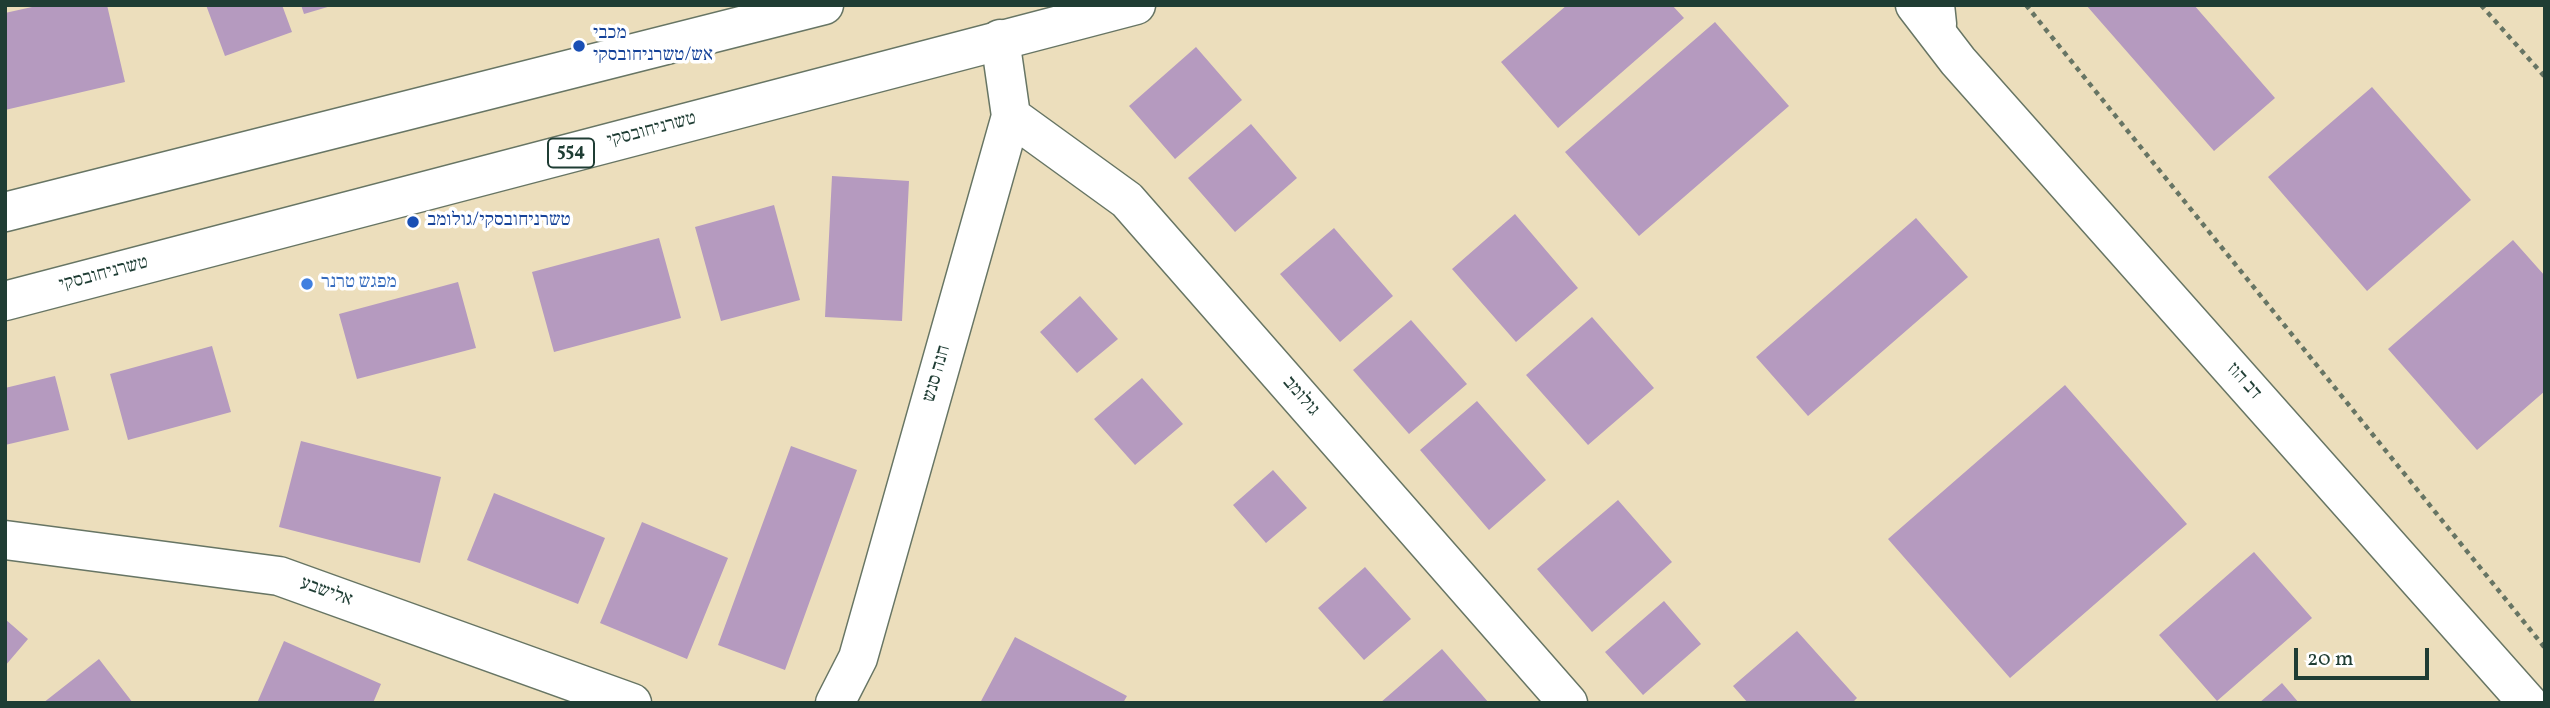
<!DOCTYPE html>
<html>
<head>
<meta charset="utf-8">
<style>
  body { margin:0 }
  #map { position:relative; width:2550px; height:708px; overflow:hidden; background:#ecdebc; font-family:Vollkorn,serif }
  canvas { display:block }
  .frame { position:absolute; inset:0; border:7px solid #1f3d34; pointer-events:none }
  .scale { position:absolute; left:2294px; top:648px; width:135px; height:32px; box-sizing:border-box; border:4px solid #1f3d34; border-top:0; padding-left:9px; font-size:21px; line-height:24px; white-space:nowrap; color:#1f3d34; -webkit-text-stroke:5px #fff; paint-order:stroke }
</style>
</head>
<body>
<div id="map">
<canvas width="2550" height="708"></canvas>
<div class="frame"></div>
<div class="scale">20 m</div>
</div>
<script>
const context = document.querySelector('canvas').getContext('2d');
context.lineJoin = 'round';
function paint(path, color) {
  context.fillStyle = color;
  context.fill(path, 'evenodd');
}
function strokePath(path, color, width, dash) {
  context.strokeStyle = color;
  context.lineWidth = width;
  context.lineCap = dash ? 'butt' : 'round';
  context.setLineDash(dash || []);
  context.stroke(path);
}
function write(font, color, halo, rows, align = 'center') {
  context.font = font + ' Vollkorn,"Frank Ruhl Libre",serif';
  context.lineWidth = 7;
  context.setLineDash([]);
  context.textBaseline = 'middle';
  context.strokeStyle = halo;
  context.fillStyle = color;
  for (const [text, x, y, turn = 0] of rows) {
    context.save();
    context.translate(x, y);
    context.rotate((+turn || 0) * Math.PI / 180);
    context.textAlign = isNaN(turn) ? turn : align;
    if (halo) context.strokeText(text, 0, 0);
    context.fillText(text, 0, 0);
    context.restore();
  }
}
const building = new Path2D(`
  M 41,5 L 107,5 L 125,82 L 5,110 L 5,13 Z
  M 206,5 L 282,5 L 292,32 L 225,56 Z
  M 301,5 L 331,5 L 331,6 L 304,14 Z
  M 1567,5 L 1672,5 L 1684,18 L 1558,128 L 1501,62 Z
  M 2086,5 L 2194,5 L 2275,98 L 2214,151 Z
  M 1715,22 L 1789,106 L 1639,236 L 1565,152 Z
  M 1196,47 L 1242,100 L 1175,159 L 1129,106 Z
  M 2372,87 L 2471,200 L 2367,291 L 2268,177 Z
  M 1251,124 L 1297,178 L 1235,232 L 1188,178 Z
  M 832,176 L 909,181 L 902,321 L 825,317 Z
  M 774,205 L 800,300 L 721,321 L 695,227 Z
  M 1515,214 L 1578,288 L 1516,342 L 1452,269 Z
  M 1916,218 L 1968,277 L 1808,416 L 1756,357 Z
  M 1334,228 L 1393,296 L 1340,342 L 1280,274 Z
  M 659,238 L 681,318 L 554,352 L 532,272 Z
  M 2513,240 L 2545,276 L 2545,391 L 2477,450 L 2388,349 Z
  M 458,282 L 476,348 L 357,379 L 339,314 Z
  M 1080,296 L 1118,339 L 1077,373 L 1040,332 Z
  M 1592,317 L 1654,388 L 1588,445 L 1526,375 Z
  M 1411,320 L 1467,384 L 1409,434 L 1353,370 Z
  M 212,346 L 231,412 L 128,440 L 110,374 Z
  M 55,376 L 69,430 L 5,445 L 5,388 Z
  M 1142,378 L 1183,424 L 1135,465 L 1094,419 Z
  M 2065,385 L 2187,524 L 2010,678 L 1888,539 Z
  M 1477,401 L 1546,480 L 1489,530 L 1420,450 Z
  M 301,441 L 441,477 L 420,563 L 279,527 Z
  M 791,446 L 857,470 L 785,670 L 718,645 Z
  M 1273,470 L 1307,508 L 1266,543 L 1233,505 Z
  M 494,493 L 605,538 L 578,604 L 467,560 Z
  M 1618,500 L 1672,562 L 1592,632 L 1537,569 Z
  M 642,522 L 728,558 L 687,659 L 600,623 Z
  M 2254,552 L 2312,618 L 2217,701 L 2159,635 Z
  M 1365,567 L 1411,619 L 1364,660 L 1318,608 Z
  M 1664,601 L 1701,644 L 1643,695 L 1605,652 Z
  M 5,619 L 28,639 L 5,666 Z
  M 1797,631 L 1857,698 L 1852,703 L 1748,703 L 1733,686 Z
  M 1015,637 L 1127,696 L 1123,703 L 980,703 Z
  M 284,641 L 381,684 L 373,703 L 257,703 Z
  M 1442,649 L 1489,703 L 1380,703 Z
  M 99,659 L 133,703 L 43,703 Z
  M 2282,683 L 2299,703 L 2259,703 Z`);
const path = new Path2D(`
  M 2026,5 L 2545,648
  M 2481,5 L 2545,77`);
const minor = new Path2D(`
  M 1915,5 L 1958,61 L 2528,703
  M 1011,116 L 1127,200 L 1568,703
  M 5,540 L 279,576 L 632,703
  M 835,703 L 858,658 L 1011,116 L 1000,39`);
const major = new Path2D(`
  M 1935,5 L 1937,24
  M 5,212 L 824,5
  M 5,301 L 1136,5`);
const markers = [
  [579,46,7,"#1a4fb4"],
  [413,222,7,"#1a4fb4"],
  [307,284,7,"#3f7fe0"]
];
const shields = [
  [571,153,46]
];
const shieldNames = [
  ["554",571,153]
];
const transitNames = [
  ["מכבי",593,35],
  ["אש/טשרניחובסקי",593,57],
  ["טשרניחובסקי/גולומב",427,222]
];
const streetNames = [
  ["טשרניחובסקי",652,131,-15],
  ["טשרניחובסקי",104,275,-15],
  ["חנה סנש",938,374,-74],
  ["דב הוז",2243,382,48],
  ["גולומב",1300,397,49],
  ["אלישבע",326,593,20]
];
const shopNames = [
  ["מפגש טרנר",321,284]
];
paint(building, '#b59abf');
strokePath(minor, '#677564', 41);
strokePath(major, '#677564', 41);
strokePath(path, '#677564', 4.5, [5, 5]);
strokePath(minor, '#fff', 38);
strokePath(major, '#fff', 38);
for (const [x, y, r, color] of markers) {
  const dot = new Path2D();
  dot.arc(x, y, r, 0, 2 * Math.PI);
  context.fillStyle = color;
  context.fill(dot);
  strokePath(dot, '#fff', 2.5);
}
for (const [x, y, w] of shields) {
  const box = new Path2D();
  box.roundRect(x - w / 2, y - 14.5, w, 29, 5);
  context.fillStyle = '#fff';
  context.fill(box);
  strokePath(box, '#1f3d34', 2);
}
write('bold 18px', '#1f3d34', null, shieldNames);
write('19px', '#164399', '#fff', transitNames, 'left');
write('19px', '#1f3d34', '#fff', streetNames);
write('19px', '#366cbe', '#fff', shopNames, 'left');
</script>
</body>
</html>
